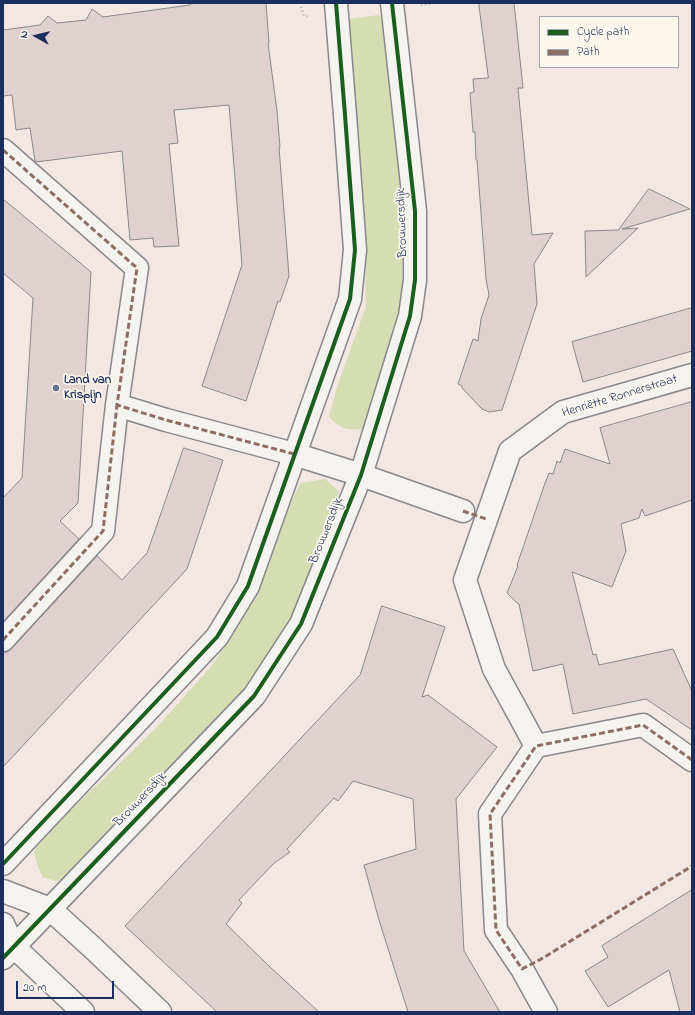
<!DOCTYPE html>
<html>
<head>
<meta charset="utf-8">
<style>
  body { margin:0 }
  #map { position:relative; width:695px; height:1015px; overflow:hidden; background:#f2e7e2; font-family:"Indie Flower",sans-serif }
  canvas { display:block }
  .frame { position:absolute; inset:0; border:4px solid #1b2f5e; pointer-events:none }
  .legend { position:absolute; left:539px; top:16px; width:140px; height:52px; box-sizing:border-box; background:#fbf7ec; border:1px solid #a1a7b3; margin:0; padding:5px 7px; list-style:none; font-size:12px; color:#1b2f5e }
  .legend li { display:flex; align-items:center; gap:8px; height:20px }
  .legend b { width:20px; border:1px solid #a1a7b3 }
  .north { position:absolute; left:16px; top:16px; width:40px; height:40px; -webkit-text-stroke:3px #fbf7ec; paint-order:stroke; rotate:278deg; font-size:11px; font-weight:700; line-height:16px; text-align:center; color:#1b2f5e }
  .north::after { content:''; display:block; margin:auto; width:14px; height:18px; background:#1b2f5e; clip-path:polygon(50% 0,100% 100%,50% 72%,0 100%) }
  .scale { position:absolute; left:16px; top:981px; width:98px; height:18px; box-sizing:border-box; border:2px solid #1b2f5e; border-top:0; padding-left:5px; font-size:12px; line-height:14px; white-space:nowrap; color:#1b2f5e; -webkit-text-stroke:3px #fbf7ec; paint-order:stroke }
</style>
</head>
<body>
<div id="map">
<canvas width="695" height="1015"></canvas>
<div class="frame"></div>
<ul class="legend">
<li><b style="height:5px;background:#1b5e20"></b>Cycle path</li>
<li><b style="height:5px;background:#8d6e63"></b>Path</li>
</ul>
<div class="north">N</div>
<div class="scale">20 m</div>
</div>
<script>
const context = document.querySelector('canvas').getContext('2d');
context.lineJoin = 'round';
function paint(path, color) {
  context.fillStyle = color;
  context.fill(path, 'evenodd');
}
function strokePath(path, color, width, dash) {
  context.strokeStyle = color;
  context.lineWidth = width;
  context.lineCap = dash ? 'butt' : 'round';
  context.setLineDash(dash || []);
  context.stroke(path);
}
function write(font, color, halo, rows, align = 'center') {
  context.font = font + ' "Indie Flower",sans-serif';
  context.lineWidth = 3.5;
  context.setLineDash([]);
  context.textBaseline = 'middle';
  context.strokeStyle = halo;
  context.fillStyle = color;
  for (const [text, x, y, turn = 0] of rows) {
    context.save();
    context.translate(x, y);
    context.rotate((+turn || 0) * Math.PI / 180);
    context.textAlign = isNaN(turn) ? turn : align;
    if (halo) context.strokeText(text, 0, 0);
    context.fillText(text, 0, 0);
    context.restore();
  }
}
const green = new Path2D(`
  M 378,15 L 382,18 L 401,169 L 403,317 L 370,416 L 363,429 C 347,431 340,428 329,417 L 337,387 L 366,306 L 365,240 L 360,161 L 347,23 L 349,19 Z
  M 325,479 L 339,491 L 336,508 L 293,622 L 248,692 L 70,878 L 55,881 L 43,877 L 38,868 L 34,852 L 39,841 L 156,728 L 209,669 L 239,626 L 300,483 Z`);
const building = new Path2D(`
  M 192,3 L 266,3 L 269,43 L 268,43 L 277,111 L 280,147 L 279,147 L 289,276 L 280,302 L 278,301 L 246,401 L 202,386 L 242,265 L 229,105 L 174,110 L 178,143 L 169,144 L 179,246 L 154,247 L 153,238 L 130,240 L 122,151 L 36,162 L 35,161 L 30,128 L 16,130 L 12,95 L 3,96 L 3,30 L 40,25 L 48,16 L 57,23 L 86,20 L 92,9 L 103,17 L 190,5 Z
  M 479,3 L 514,3 L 523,88 L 518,88 L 532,235 L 553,233 L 534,264 L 537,304 L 502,410 L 489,412 L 482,409 L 462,388 L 462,386 L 458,384 L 473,339 L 478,341 L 481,319 L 489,295 L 486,279 L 477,160 L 476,160 L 475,132 L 473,132 L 470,93 L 474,92 L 473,79 L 488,78 Z
  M 649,189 L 690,209 L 622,229 L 638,228 L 586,277 L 585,231 L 618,230 Z
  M 3,199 L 91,272 L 78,503 L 60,521 L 79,539 L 3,622 L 3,498 L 22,478 L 33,298 L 3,273 Z
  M 692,308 L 692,351 L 583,382 L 572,342 Z
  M 692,402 L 692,500 L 645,516 L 642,509 L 639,518 L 621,524 L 626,551 L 612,587 L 572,572 L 593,655 L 596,654 L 599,665 L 673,649 L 692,691 L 692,730 L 646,699 L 573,714 L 563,664 L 533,671 L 519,604 L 517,603 L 507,593 L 518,566 L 517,565 L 544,486 L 549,473 L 553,474 L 557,461 L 560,463 L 565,449 L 610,464 L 600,428 Z
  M 184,448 L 223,460 L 187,569 L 3,767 L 3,652 L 7,652 L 12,648 L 97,556 L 122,580 L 147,553 Z
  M 382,606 L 445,627 L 422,697 L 428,695 L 497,747 L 456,799 L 464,951 L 500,1012 L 408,1012 L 379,920 L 364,865 L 416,849 L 413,799 L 353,781 L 338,801 L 334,798 L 287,849 L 290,852 L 273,864 L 239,900 L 242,903 L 226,924 L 270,967 L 319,1012 L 217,1012 L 125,926 L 360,675 Z
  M 692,890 L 692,1012 L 680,1012 L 669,970 L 608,1007 L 585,971 L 608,957 L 602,946 Z`);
const path = new Path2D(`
  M 300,3 L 304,16 L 308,16
  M 421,5 L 429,4 L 429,3`);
const pedestrian = new Path2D(`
  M 3,150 L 137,268 L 117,405 L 166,420 L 294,454
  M 3,640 L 103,531 L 117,405`);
const minor = new Path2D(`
  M 294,454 L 361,475 L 463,511
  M 536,746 L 494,669 L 465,580 L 510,451 L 563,412 L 692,375
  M 546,1012 L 522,969 L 496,930 L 490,814 L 536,746 L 643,725 L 692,760`);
const tertiary = new Path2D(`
  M 3,864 L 217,637 L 248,586 L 350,299 L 355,250 L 345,115 L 336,3
  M 3,891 L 50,909 L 94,949 L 160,1012
  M 3,924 L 13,946 L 83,1012
  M 3,958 L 254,696 L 301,624 L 361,475 L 410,316 L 415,280 L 415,211 L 392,3`);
const quiet = new Path2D(`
  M 3,150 L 137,268 L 117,405 L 166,420 L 294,454
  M 463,511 L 486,519
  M 3,640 L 103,531 L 117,405
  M 692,760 L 643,725 L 536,746 L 490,814 L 496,930 L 522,969 L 543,958 L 692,866`);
const cycleway = new Path2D(`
  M 3,864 L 217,637 L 248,586 L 350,299 L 355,250 L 345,115 L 336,3
  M 3,958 L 254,696 L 301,624 L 361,475 L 410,316 L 415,280 L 415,211 L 392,3`);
const markers = [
  [56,388,4,"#666f8c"]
];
const streetNames = [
  ["Brouwersdijk",403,223,-92],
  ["Henriëtte Ronnerstraat",620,397,-17],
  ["Brouwersdijk",327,531,-68],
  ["Brouwersdijk",141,800,-46]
];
const poiNames = [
  ["Land van",64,381],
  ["Krispijn",64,396]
];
paint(green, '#d5ddb2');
paint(building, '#e0d0cf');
strokePath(building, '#88878d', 1);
strokePath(pedestrian, '#88878d', 25);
strokePath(minor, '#88878d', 25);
strokePath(tertiary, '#88878d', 25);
strokePath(path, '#b2b2b5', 2.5, [1, 3]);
strokePath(pedestrian, '#f5f3ef', 22);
strokePath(minor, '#f5f3ef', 22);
strokePath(tertiary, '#f5f3ef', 22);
strokePath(quiet, '#8d6e63', 3, [6, 3]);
strokePath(cycleway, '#1b5e20', 4);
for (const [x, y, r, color] of markers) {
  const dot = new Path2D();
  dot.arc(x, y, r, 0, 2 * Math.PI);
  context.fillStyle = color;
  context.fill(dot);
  strokePath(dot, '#fbf7ec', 1.5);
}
write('13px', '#1b2f5e', '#fbf7ec', streetNames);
write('bold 13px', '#1b2f5e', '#fbf7ec', poiNames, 'left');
</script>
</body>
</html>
